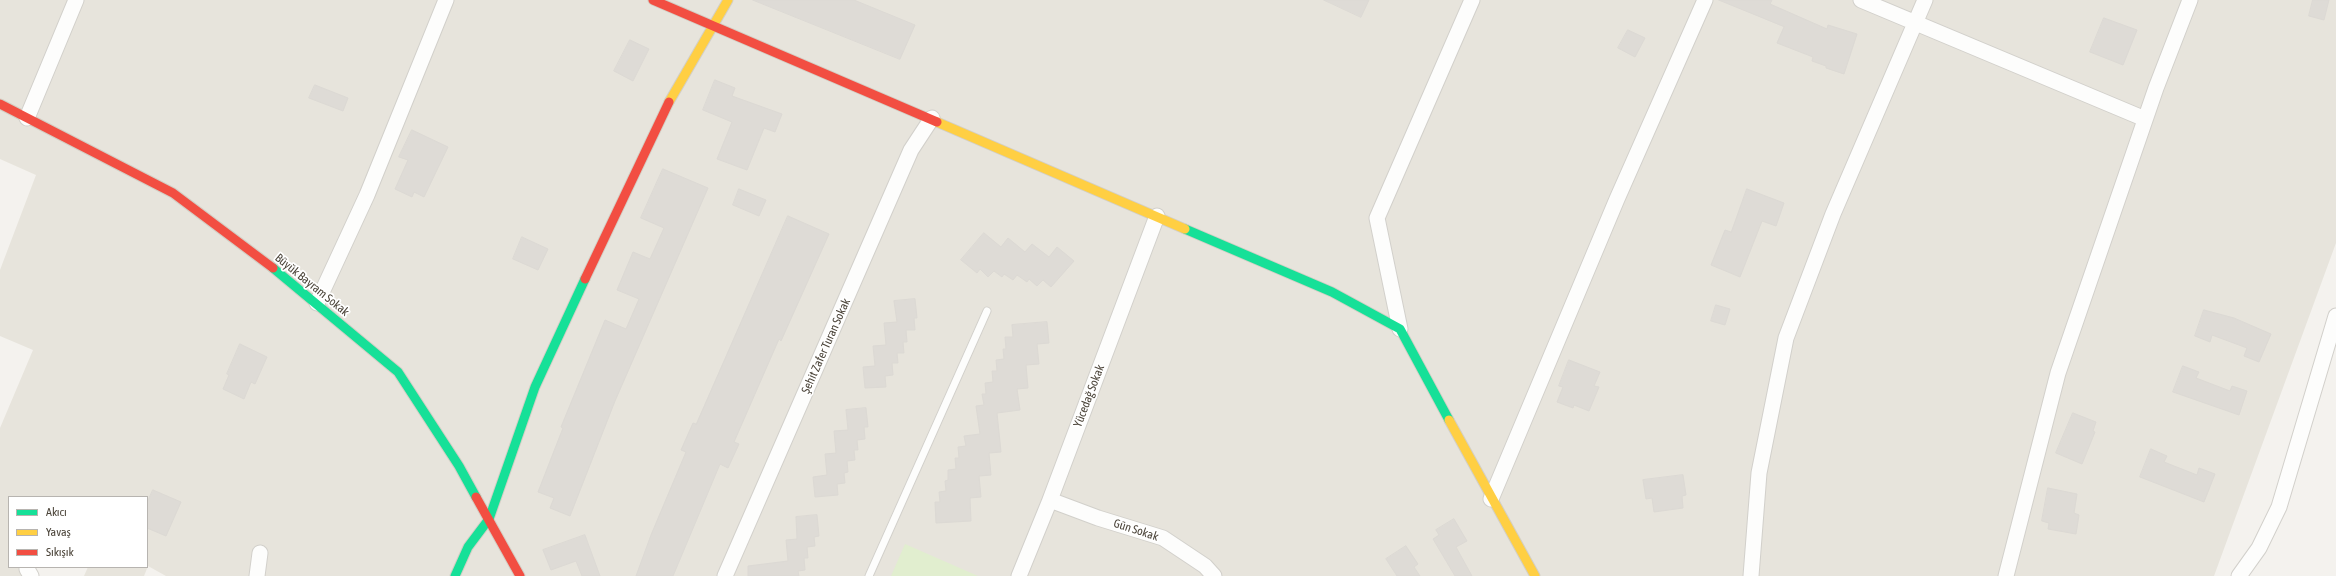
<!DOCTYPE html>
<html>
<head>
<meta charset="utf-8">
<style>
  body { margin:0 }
  #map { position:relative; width:2336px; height:576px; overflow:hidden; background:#f4f2ee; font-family:"Asap Condensed",sans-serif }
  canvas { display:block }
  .legend { position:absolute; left:8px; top:496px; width:140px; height:72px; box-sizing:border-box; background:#fff; border:1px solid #b7b4b0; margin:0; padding:5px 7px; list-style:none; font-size:12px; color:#4b4439 }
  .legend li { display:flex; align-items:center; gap:8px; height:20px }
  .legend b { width:20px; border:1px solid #b7b4b0 }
</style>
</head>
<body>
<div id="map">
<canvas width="2336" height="576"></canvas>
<ul class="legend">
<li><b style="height:5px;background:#16e098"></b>Akıcı</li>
<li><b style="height:5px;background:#ffcf43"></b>Yavaş</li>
<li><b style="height:5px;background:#f24e42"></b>Sıkışık</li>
</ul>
</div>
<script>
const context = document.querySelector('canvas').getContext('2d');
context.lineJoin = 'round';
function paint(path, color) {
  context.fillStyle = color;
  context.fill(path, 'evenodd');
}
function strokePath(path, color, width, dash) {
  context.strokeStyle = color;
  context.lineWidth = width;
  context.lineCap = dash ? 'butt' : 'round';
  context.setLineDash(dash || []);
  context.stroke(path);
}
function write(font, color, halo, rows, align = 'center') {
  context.font = font + ' "Asap Condensed",sans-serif';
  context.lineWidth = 3.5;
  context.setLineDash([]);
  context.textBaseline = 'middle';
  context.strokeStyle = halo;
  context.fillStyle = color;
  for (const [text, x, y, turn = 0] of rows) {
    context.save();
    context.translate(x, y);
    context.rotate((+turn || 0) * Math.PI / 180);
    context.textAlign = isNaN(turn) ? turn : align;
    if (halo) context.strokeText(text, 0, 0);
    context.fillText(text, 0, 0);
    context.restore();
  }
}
const residential = new Path2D(`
  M 0,0 L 2336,0 L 2336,243 L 2214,576 L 166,576 L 148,566 L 144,576 L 84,576 L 88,567 L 147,567 L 147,497 L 9,497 L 9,567 L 33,567 L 28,576 L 0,576 L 0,428 L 33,350 L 0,336 L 0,270 L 36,175 L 0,159 Z`);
const green = new Path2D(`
  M 905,544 L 978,576 L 891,576 Z`);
const building = new Path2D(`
  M 753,0 L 854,0 L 915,25 L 900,59 Z
  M 1324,0 L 1369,0 L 1361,17 Z
  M 1719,0 L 1772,0 L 1770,4 L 1827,29 L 1828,25 L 1857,34 L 1844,74 L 1826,68 L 1826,66 L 1812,61 L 1813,57 L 1777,43 L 1784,27 Z
  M 2313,0 L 2329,0 L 2324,20 L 2309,16 Z
  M 2104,18 L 2137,30 L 2123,65 L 2090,52 Z
  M 1628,30 L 1645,38 L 1635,57 L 1618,48 Z
  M 630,40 L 649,49 L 633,81 L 614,71 Z
  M 715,80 L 735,88 L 732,96 L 782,114 L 775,132 L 764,128 L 747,170 L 717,159 L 732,122 L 703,110 Z
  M 315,85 L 348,98 L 343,111 L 309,98 Z
  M 412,130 L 448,147 L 424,197 L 414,192 L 412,197 L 395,189 L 408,160 L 399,157 Z
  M 663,169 L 708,188 L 615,401 L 570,516 L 550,508 L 554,498 L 538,492 L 563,428 L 561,427 L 605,320 L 626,329 L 639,299 L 617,290 L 633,252 L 650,259 L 664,228 L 641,218 Z
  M 739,189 L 766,200 L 759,216 L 733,205 Z
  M 1747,189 L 1784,203 L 1776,226 L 1762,221 L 1740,277 L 1711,265 L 1725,230 L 1731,232 Z
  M 788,216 L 829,234 L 781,341 L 779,339 L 734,442 L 739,444 L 728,468 L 720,464 L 673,576 L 636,576 L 651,535 L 686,452 L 681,450 L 693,423 L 696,424 Z
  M 984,233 L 1001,247 L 1008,238 L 1025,252 L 1032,244 L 1049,257 L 1057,247 L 1074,261 L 1051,287 L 1043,280 L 1037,286 L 1029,279 L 1027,282 L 1017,275 L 1013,280 L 1004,274 L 1002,277 L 994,271 L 988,277 L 980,269 L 977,273 L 961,260 Z
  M 522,237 L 548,249 L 538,270 L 513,259 Z
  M 915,299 L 917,318 L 914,318 L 915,330 L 906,330 L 907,342 L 903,342 L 904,353 L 897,353 L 898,363 L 892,363 L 893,375 L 885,376 L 886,387 L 865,388 L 863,367 L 875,366 L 873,346 L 886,345 L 884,323 L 897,322 L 894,301 Z
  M 1716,305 L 1730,309 L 1725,325 L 1711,321 Z
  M 2204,310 L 2234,318 L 2271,334 L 2259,362 L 2244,356 L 2247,348 L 2212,335 L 2210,342 L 2195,336 Z
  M 1047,322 L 1049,343 L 1037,344 L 1039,364 L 1026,365 L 1028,388 L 1017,389 L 1020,410 L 997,413 L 1001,452 L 989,453 L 991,475 L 979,476 L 981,497 L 970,498 L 971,521 L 936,523 L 935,502 L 940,502 L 939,492 L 946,491 L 945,481 L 948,480 L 948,470 L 956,469 L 955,458 L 959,458 L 958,447 L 966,446 L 964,436 L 980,434 L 976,406 L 984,405 L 982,394 L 986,394 L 985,383 L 993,382 L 992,371 L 997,371 L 996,360 L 1004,359 L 1003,349 L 1006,349 L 1005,337 L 1013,337 L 1012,325 Z
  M 240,344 L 267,357 L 255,384 L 251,382 L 244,399 L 223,389 L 229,375 L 227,374 Z
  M 1569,360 L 1600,372 L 1594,386 L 1599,387 L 1589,411 L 1574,405 L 1573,408 L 1557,402 L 1563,387 L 1559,386 Z
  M 2183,366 L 2199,372 L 2196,378 L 2230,391 L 2232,386 L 2247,391 L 2239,415 L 2173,392 Z
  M 866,408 L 868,427 L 864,427 L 865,439 L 857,440 L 858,450 L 854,450 L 855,460 L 847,461 L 848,472 L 844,473 L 845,483 L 837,484 L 838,495 L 815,497 L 813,477 L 827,475 L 825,454 L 836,453 L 834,431 L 848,430 L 846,410 Z
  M 2073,413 L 2096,422 L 2093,431 L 2095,432 L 2082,464 L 2056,453 Z
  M 2151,449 L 2167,456 L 2164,462 L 2197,475 L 2199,468 L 2215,474 L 2204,502 L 2140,477 Z
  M 1683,475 L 1686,495 L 1682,496 L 1683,508 L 1654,512 L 1652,498 L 1646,499 L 1643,480 Z
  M 2048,488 L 2077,494 L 2074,513 L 2079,515 L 2076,534 L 2048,529 L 2049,523 L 2042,521 Z
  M 153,490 L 181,502 L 166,536 L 147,528 L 147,503 Z
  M 817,515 L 819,536 L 814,537 L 815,546 L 807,547 L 808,558 L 804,558 L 805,570 L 798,571 L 799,576 L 748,576 L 748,566 L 788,561 L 786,540 L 797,539 L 796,517 Z
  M 1454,519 L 1467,541 L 1456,547 L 1472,576 L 1455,576 L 1433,539 L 1439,535 L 1436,530 Z
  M 585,535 L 600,576 L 582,576 L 576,561 L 551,570 L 543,550 Z
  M 1406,546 L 1418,564 L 1414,567 L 1420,576 L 1397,576 L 1386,559 Z`);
const lane = new Path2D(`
  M 869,576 L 987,311`);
const street = new Path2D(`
  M 1861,0 L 2145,119
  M 27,118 L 76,0
  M 317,303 L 367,195 L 446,0
  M 1400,329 L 1377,218 L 1472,0
  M 1491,499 L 1617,199 L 1705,0
  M 1050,500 L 1098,518 L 1163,538 L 1205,566 L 1214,576
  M 27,569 L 31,576
  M 257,576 L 260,553
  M 725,576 L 911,150 L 932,118
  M 1019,576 L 1050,500 L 1157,216
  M 1751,576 L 1759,473 L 1786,338 L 1833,214 L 1925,0
  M 2006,576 L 2058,373 L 2156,88 L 2190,0
  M 2239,576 L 2259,548 L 2279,507 L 2336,316`);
const fast = new Path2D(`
  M 1185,229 L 1332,292 L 1400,329 L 1449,420
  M 273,268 L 398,372 L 459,466 L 476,497
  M 455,576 L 468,547 L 489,519 L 535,387 L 585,279`);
const slow = new Path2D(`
  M 669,102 L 728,0
  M 937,122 L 1185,229
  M 1449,420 L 1535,576`);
const jam = new Path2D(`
  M 653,0 L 937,122
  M 0,104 L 173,193 L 273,268
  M 585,279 L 669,102
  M 476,497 L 520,576`);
const streetNames = [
  ["Büyük Bayram Sokak",312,285,39],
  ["Şehit Zafer Turan Sokak",826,346,-66],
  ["Yücedağ Sokak",1089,396,-69],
  ["Gün Sokak",1136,530,18]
];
paint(residential, '#e7e4dc');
paint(green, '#e1eecf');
paint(building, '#dedbd6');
strokePath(building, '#dcd9d4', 1);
strokePath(lane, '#d2d0cb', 9);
strokePath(street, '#d2d0cb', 17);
strokePath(fast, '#d3cfc5', 11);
strokePath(slow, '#d3cfc5', 11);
strokePath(jam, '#d3cfc5', 11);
strokePath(lane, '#fdfdfc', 7);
strokePath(street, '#fdfdfc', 15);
strokePath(fast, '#16e098', 9);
strokePath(slow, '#ffcf43', 9);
strokePath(jam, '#f24e42', 9);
write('12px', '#4b4439', '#fff', streetNames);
</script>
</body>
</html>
